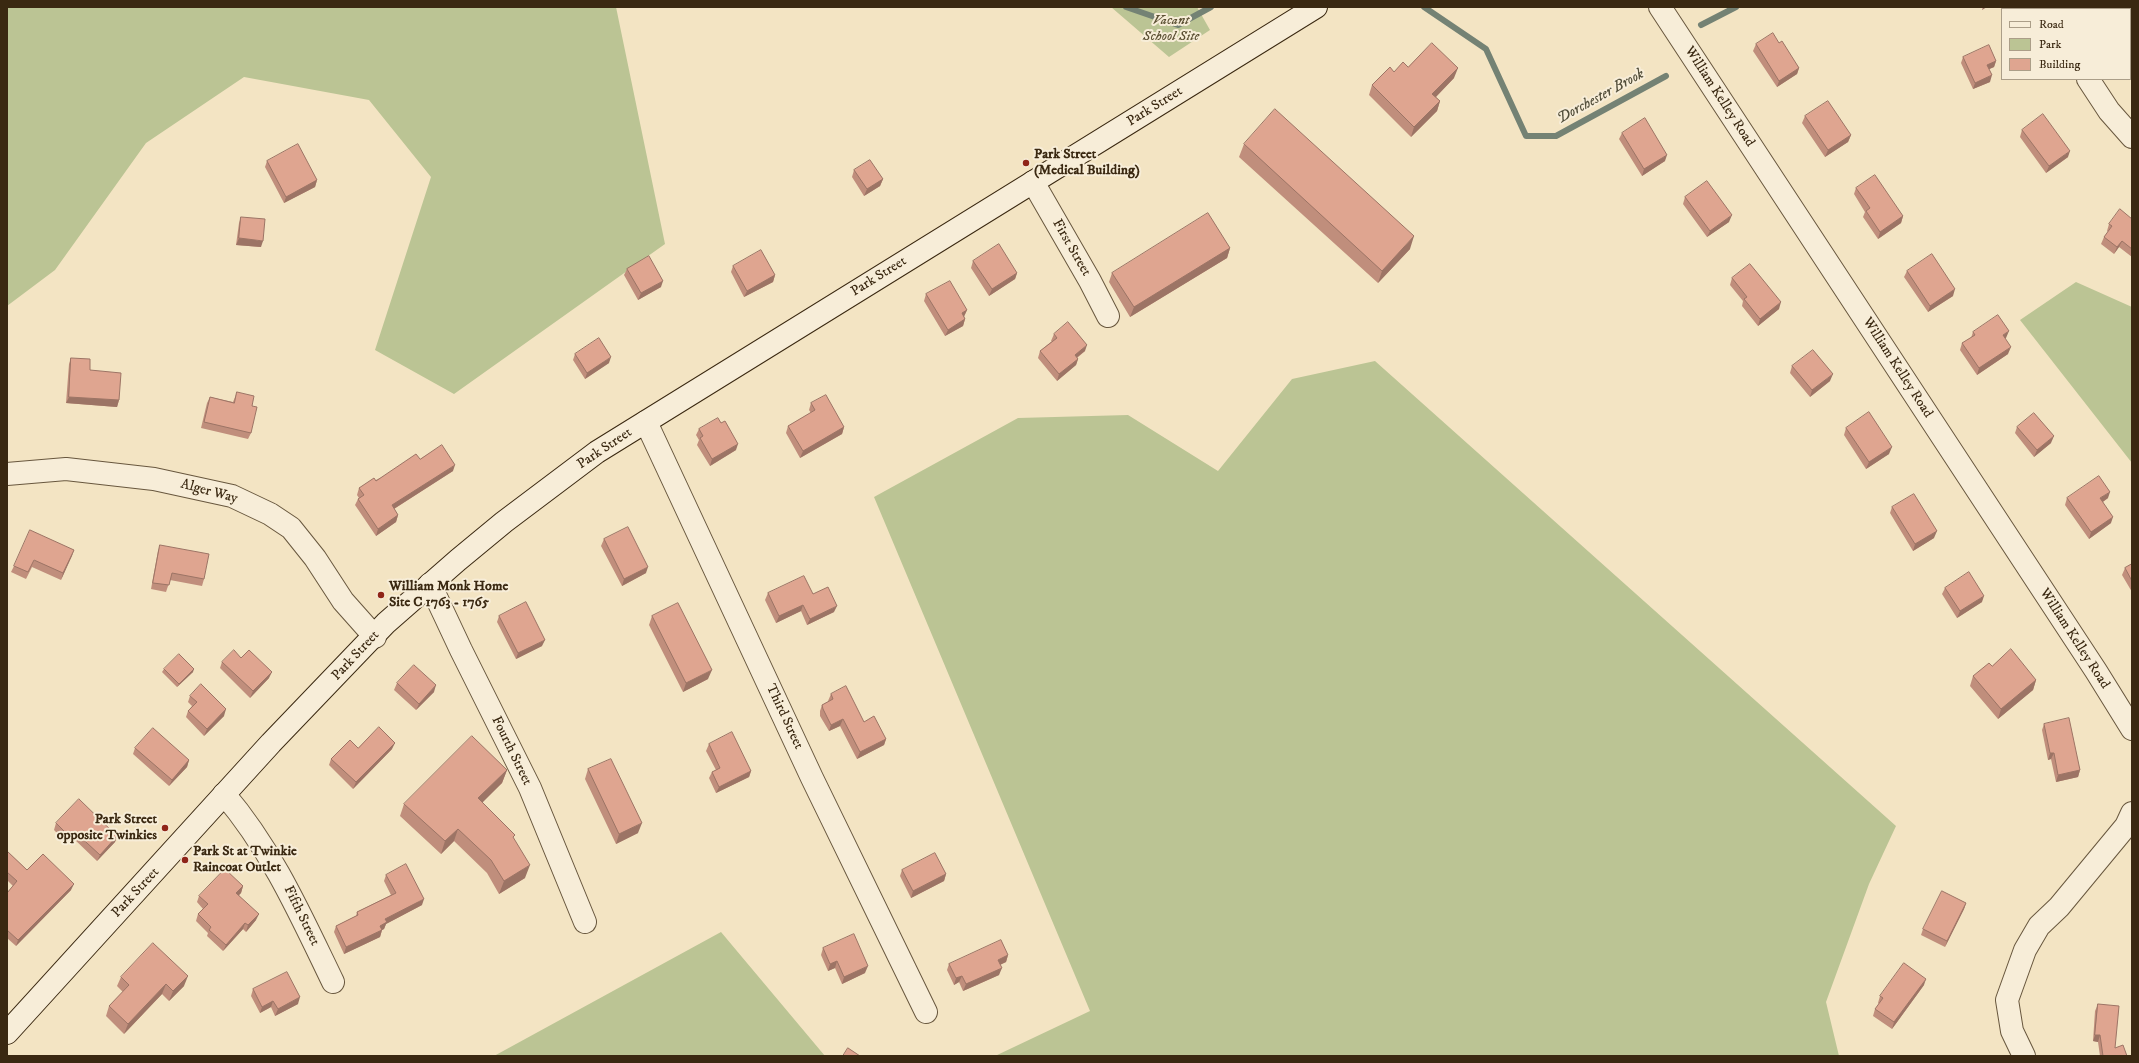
<!DOCTYPE html>
<html>
<head>
<meta charset="utf-8">
<style>
  body { margin:0 }
  #map { position:relative; width:2139px; height:1063px; overflow:hidden; background:#f3e4c3; font-family:"IM FELL DW Pica",serif }
  canvas { display:block }
  .frame { position:absolute; inset:0; border:8px solid #3a2811; pointer-events:none }
  .legend { position:absolute; left:2001px; top:8px; width:130px; height:72px; box-sizing:border-box; background:#f7edd8; border:1px solid #ab9e88; margin:0; padding:5px 7px; list-style:none; font-size:12px; color:#3a2811 }
  .legend li { display:flex; align-items:center; gap:8px; height:20px }
  .legend b { width:20px; border:1px solid #ab9e88 }
</style>
</head>
<body>
<div id="map">
<canvas width="2139" height="1063"></canvas>
<div class="frame"></div>
<ul class="legend">
<li><b style="height:5px;background:#f7edd8"></b>Road</li>
<li><b style="height:11px;background:#bbc494"></b>Park</li>
<li><b style="height:11px;background:#dfa590"></b>Building</li>
</ul>
</div>
<script>
const context = document.querySelector('canvas').getContext('2d');
context.lineJoin = 'round';
function paint(path, color) {
  context.fillStyle = color;
  context.fill(path, 'evenodd');
}
function strokePath(path, color, width, dash) {
  context.strokeStyle = color;
  context.lineWidth = width;
  context.lineCap = dash ? 'butt' : 'round';
  context.setLineDash(dash || []);
  context.stroke(path);
}
function write(font, color, halo, rows, align = 'center') {
  context.font = font + ' "IM FELL DW Pica",serif';
  context.lineWidth = 4;
  context.setLineDash([]);
  context.textBaseline = 'middle';
  context.strokeStyle = halo;
  context.fillStyle = color;
  for (const [text, x, y, turn = 0] of rows) {
    context.save();
    context.translate(x, y);
    context.rotate((+turn || 0) * Math.PI / 180);
    context.textAlign = isNaN(turn) ? turn : align;
    if (halo) context.strokeText(text, 0, 0);
    context.fillText(text, 0, 0);
    context.restore();
  }
}
const green = new Path2D(`
  M 7,7 L 616,7 L 665,244 L 454,394 L 375,350 L 431,177 L 369,100 L 244,77 L 146,143 L 55,270 L 7,306 Z
  M 1111,7 L 1197,7 L 1210,30 L 1169,57 Z
  M 2076,282 L 2132,307 L 2132,463 L 2020,320 Z
  M 1375,361 L 1896,826 L 1869,884 L 1826,1002 L 1839,1056 L 995,1056 L 1090,1011 L 874,497 L 1018,418 L 1128,415 L 1218,471 L 1292,379 Z
  M 721,932 L 825,1056 L 494,1056 Z`);
const stream = new Path2D(`
  M 1126,7 L 1178,25 L 1211,7
  M 1424,7 L 1486,49 L 1526,136 L 1556,136 L 1666,76
  M 1701,25 L 1736,7`);
const street = new Path2D(`
  M 1660,7 L 2096,671 L 2132,729
  M 2043,7 L 2045,9
  M 2088,79 L 2109,111 L 2132,137
  M 1033,182 L 1090,281 L 1108,316
  M 646,422 L 812,778 L 926,1012
  M 7,474 L 66,469 L 154,479 L 232,496 L 270,514 L 291,528 L 315,558 L 343,601 L 375,637
  M 430,584 L 461,650 L 530,788 L 585,922
  M 224,794 C 272,850 301,916 333,982
  M 2024,1056 L 2012,1031 L 2007,1000 L 2025,950 L 2039,926 L 2059,907 L 2126,826 L 2132,813`);
const secondary = new Path2D(`
  M 7,1033 L 271,743 L 386,623 L 458,560 L 504,522 L 597,452 L 1316,7`);
const wall = new Path2D(`
  M 1779,43 L 1799,68 L 1797,74 L 1777,87 L 1753,51 L 1756,44 Z
  M 1963,57 L 1996,61 L 1994,67 L 1989,69 L 1990,82 L 1973,89 L 1961,63 Z
  M 1408,67 L 1454,78 L 1436,97 L 1440,101 L 1437,111 L 1411,137 L 1369,95 L 1372,85 L 1394,72 Z
  M 1805,116 L 1851,135 L 1848,142 L 1825,157 L 1802,123 Z
  M 2022,130 L 2068,157 L 2046,173 L 2020,137 Z
  M 1622,133 L 1665,161 L 1642,176 L 1619,139 Z
  M 1244,144 L 1410,249 L 1378,283 L 1239,157 Z
  M 267,161 L 317,180 L 315,187 L 284,203 L 265,167 Z
  M 854,170 L 883,179 L 880,186 L 864,196 L 852,177 Z
  M 1856,188 L 1903,216 L 1901,223 L 1878,239 L 1863,217 L 1865,212 L 1854,194 Z
  M 1685,197 L 1729,222 L 1707,237 L 1683,204 Z
  M 241,217 L 261,247 L 236,245 L 239,223 Z
  M 2132,219 L 2132,257 L 2119,247 L 2114,254 L 2101,244 L 2104,237 L 2108,232 L 2107,231 L 2109,224 Z
  M 1230,248 L 1227,258 L 1130,317 L 1109,282 L 1112,273 Z
  M 973,261 L 1017,273 L 1015,279 L 989,296 L 971,268 Z
  M 733,266 L 775,275 L 773,282 L 744,297 L 731,272 Z
  M 627,269 L 661,287 L 638,300 L 624,275 Z
  M 1907,271 L 1953,296 L 1928,312 L 1904,277 Z
  M 1732,278 L 1779,309 L 1758,326 L 1742,306 L 1743,301 L 1730,285 Z
  M 926,294 L 967,310 L 964,317 L 965,319 L 963,326 L 945,336 L 924,301 Z
  M 1973,332 L 2006,338 L 2005,338 L 2008,354 L 1977,375 L 1960,350 L 1962,343 L 1971,338 Z
  M 1054,334 L 1085,351 L 1077,358 L 1078,359 L 1076,365 L 1057,381 L 1038,358 L 1040,351 L 1052,341 L 1051,341 Z
  M 575,354 L 609,363 L 585,379 L 573,360 Z
  M 71,358 L 90,370 L 119,400 L 117,407 L 66,403 L 69,364 Z
  M 1792,366 L 1830,381 L 1810,397 L 1790,373 Z
  M 237,392 L 252,406 L 251,433 L 248,439 L 201,428 L 207,403 L 210,397 L 233,402 Z
  M 811,403 L 844,427 L 842,434 L 800,458 L 786,433 L 788,426 L 811,413 L 809,410 Z
  M 721,423 L 736,450 L 710,466 L 697,445 L 699,440 L 696,435 L 699,429 Z
  M 2017,427 L 2051,443 L 2034,457 L 2015,433 Z
  M 1846,428 L 1889,454 L 1866,469 L 1844,435 Z
  M 420,459 L 453,471 L 394,509 L 398,515 L 396,522 L 376,536 L 355,505 L 358,499 L 359,498 L 357,495 L 359,488 Z
  M 2067,498 L 2108,498 L 2103,502 L 2111,523 L 2089,539 L 2065,505 Z
  M 1892,507 L 1934,538 L 1913,551 L 1890,513 Z
  M 604,539 L 646,573 L 622,586 L 601,546 Z
  M 160,545 L 204,579 L 202,586 L 170,580 L 166,592 L 151,589 L 158,551 Z
  M 74,550 L 61,580 L 32,567 L 26,579 L 11,572 L 14,566 Z
  M 2132,564 L 2132,592 L 2122,575 L 2125,568 Z
  M 1945,588 L 1982,602 L 1957,618 L 1942,594 Z
  M 768,593 L 813,594 L 834,612 L 807,625 L 801,611 L 776,623 L 765,600 Z
  M 499,616 L 542,646 L 516,659 L 497,622 Z
  M 652,616 L 708,679 L 683,692 L 649,625 Z
  M 241,658 L 269,678 L 250,698 L 220,668 L 222,662 Z
  M 1992,666 L 2036,680 L 2033,690 L 1998,719 L 1970,686 L 1973,676 Z
  M 164,669 L 193,672 L 177,687 L 162,672 Z
  M 397,683 L 434,692 L 416,710 L 394,690 Z
  M 831,694 L 864,722 L 886,739 L 884,745 L 857,759 L 840,726 L 829,731 L 820,716 L 820,711 L 822,705 L 829,701 L 828,701 Z
  M 190,696 L 224,716 L 204,736 L 186,717 L 188,711 L 192,706 L 188,702 Z
  M 2044,724 L 2080,770 L 2078,777 L 2056,782 L 2051,759 L 2048,760 L 2042,730 Z
  M 709,744 L 751,771 L 749,777 L 716,793 L 709,778 L 712,772 L 716,770 L 706,751 Z
  M 135,748 L 189,760 L 187,767 L 169,786 L 133,754 Z
  M 358,748 L 392,749 L 353,789 L 329,765 L 331,759 Z
  M 588,769 L 638,833 L 616,844 L 585,779 Z
  M 507,770 L 502,783 L 482,802 L 514,839 L 525,878 L 499,894 L 487,873 L 454,841 L 441,854 L 400,816 L 404,804 Z
  M 56,823 L 117,836 L 115,842 L 97,861 L 72,837 L 67,843 L 54,830 Z
  M 7,851 L 27,870 L 71,890 L 16,946 L 7,938 L 7,893 L 13,886 L 7,880 Z
  M 902,870 L 946,874 L 944,881 L 911,898 L 900,876 Z
  M 386,875 L 422,905 L 386,924 L 384,929 L 382,930 L 380,937 L 344,954 L 334,932 L 336,926 L 356,916 L 357,912 L 391,895 L 384,881 Z
  M 243,886 L 241,893 L 239,895 L 256,920 L 246,932 L 243,929 L 223,951 L 207,936 L 208,933 L 196,921 L 198,914 L 203,909 L 197,902 L 199,896 Z
  M 1966,903 L 1964,909 L 1945,947 L 1921,935 L 1923,929 Z
  M 823,948 L 865,973 L 842,984 L 835,968 L 828,971 L 821,955 Z
  M 1008,955 L 1006,962 L 1000,965 L 999,975 L 963,991 L 959,982 L 954,985 L 947,970 L 949,964 Z
  M 121,977 L 184,986 L 169,1001 L 162,994 L 124,1034 L 106,1016 L 109,1006 L 123,992 L 117,986 Z
  M 1924,985 L 1892,1029 L 1873,1016 L 1875,1009 L 1879,1004 L 1878,1003 L 1880,996 Z
  M 253,989 L 298,1004 L 275,1016 L 271,1007 L 260,1013 L 251,996 Z
  M 2098,1004 L 2115,1048 L 2127,1056 L 2100,1056 L 2098,1042 L 2093,1041 L 2095,1011 Z`);
const shadedWall = new Path2D(`
  M 1983,7 L 1987,7 L 1982,10 Z
  M 1996,61 L 1994,67 L 1985,71 L 1987,65 Z
  M 1458,68 L 1454,78 L 1429,104 L 1432,94 Z
  M 1799,68 L 1797,74 L 1777,87 L 1779,81 Z
  M 1992,75 L 1990,82 L 1973,89 L 1975,83 Z
  M 1440,101 L 1437,111 L 1411,137 L 1414,127 Z
  M 1851,135 L 1848,142 L 1825,157 L 1828,150 Z
  M 2070,151 L 2068,157 L 2046,173 L 2049,166 Z
  M 1667,155 L 1665,161 L 1642,176 L 1644,169 Z
  M 883,179 L 880,186 L 864,196 L 867,189 Z
  M 317,180 L 315,187 L 284,203 L 286,197 Z
  M 1732,215 L 1729,222 L 1707,237 L 1710,231 Z
  M 1903,216 L 1901,223 L 1878,239 L 1880,232 Z
  M 1414,236 L 1410,249 L 1378,283 L 1382,271 Z
  M 239,238 L 263,241 L 261,247 L 236,245 Z
  M 2122,241 L 2119,247 L 2114,254 L 2117,247 Z
  M 1230,248 L 1227,258 L 1130,317 L 1134,307 Z
  M 1017,273 L 1015,279 L 989,296 L 992,289 Z
  M 775,275 L 773,282 L 744,297 L 747,291 Z
  M 663,281 L 661,287 L 638,300 L 641,293 Z
  M 1955,289 L 1953,296 L 1928,312 L 1930,306 Z
  M 1781,302 L 1779,309 L 1758,326 L 1760,319 Z
  M 967,310 L 964,316 L 959,320 L 962,313 Z
  M 965,319 L 963,326 L 945,336 L 948,330 Z
  M 2009,331 L 2006,338 L 2000,342 L 2003,335 Z
  M 1087,345 L 1085,351 L 1072,361 L 1075,355 Z
  M 2011,347 L 2008,354 L 1977,375 L 1979,368 Z
  M 611,357 L 609,363 L 585,379 L 587,373 Z
  M 1078,359 L 1076,365 L 1057,381 L 1059,374 Z
  M 1833,374 L 1830,381 L 1810,397 L 1812,390 Z
  M 69,397 L 119,400 L 117,407 L 66,403 Z
  M 844,427 L 842,434 L 800,458 L 803,451 Z
  M 2054,436 L 2051,443 L 2034,457 L 2037,450 Z
  M 738,444 L 736,450 L 710,466 L 712,459 Z
  M 1892,447 L 1889,454 L 1866,469 L 1869,462 Z
  M 455,465 L 453,471 L 389,512 L 392,505 Z
  M 2110,492 L 2108,498 L 2098,505 L 2100,498 Z
  M 398,515 L 396,522 L 376,536 L 378,529 Z
  M 2113,517 L 2111,523 L 2089,539 L 2091,532 Z
  M 1937,531 L 1934,538 L 1913,551 L 1915,544 Z
  M 74,550 L 72,556 L 61,580 L 63,573 Z
  M 648,567 L 646,573 L 622,586 L 624,579 Z
  M 1984,596 L 1982,602 L 1957,618 L 1960,611 Z
  M 803,605 L 801,611 L 776,623 L 779,616 Z
  M 837,606 L 834,612 L 807,625 L 810,619 Z
  M 545,640 L 542,646 L 516,659 L 518,653 Z
  M 194,669 L 193,672 L 177,687 L 179,684 Z
  M 712,670 L 708,679 L 683,692 L 686,683 Z
  M 272,672 L 269,678 L 250,698 L 253,691 Z
  M 2036,680 L 2033,690 L 1998,719 L 2001,709 Z
  M 436,685 L 434,692 L 416,710 L 419,704 Z
  M 226,709 L 224,716 L 204,736 L 207,729 Z
  M 843,719 L 840,726 L 829,731 L 831,725 Z
  M 886,739 L 884,745 L 857,759 L 860,752 Z
  M 395,743 L 392,749 L 353,789 L 356,782 Z
  M 2050,753 L 2054,753 L 2051,759 L 2048,760 Z
  M 189,760 L 187,767 L 169,786 L 172,780 Z
  M 507,770 L 502,783 L 474,811 L 478,798 Z
  M 2080,770 L 2078,777 L 2056,782 L 2058,775 Z
  M 751,771 L 749,777 L 716,793 L 719,787 Z
  M 642,823 L 638,833 L 616,844 L 619,834 Z
  M 458,829 L 454,841 L 441,854 L 445,841 Z
  M 74,831 L 72,837 L 67,843 L 69,836 Z
  M 117,836 L 115,842 L 97,861 L 100,855 Z
  M 530,865 L 525,878 L 499,894 L 504,881 Z
  M 946,874 L 944,881 L 911,898 L 913,891 Z
  M 74,884 L 71,890 L 16,946 L 18,940 Z
  M 243,886 L 241,893 L 234,900 L 236,893 Z
  M 424,899 L 422,905 L 386,924 L 384,929 L 378,932 L 380,926 L 385,919 Z
  M 1966,903 L 1964,909 L 1945,947 L 1947,941 Z
  M 259,914 L 256,920 L 246,932 L 248,925 Z
  M 245,923 L 243,929 L 223,951 L 226,945 Z
  M 382,930 L 380,937 L 344,954 L 346,947 Z
  M 1008,955 L 1006,962 L 995,967 L 998,960 Z
  M 837,961 L 835,968 L 828,971 L 830,964 Z
  M 868,966 L 865,973 L 842,984 L 844,977 Z
  M 1002,968 L 999,975 L 963,991 L 966,984 Z
  M 188,976 L 184,986 L 169,1001 L 173,991 Z
  M 962,976 L 959,982 L 954,985 L 956,978 Z
  M 1926,979 L 1924,985 L 1892,1029 L 1894,1022 Z
  M 166,984 L 162,994 L 124,1034 L 128,1024 Z
  M 300,997 L 298,1004 L 275,1016 L 278,1009 Z
  M 273,1001 L 271,1007 L 260,1013 L 262,1007 Z
  M 2095,1035 L 2100,1035 L 2098,1042 L 2093,1041 Z`);
const building = new Path2D(`
  M 1773,33 L 1779,43 L 1782,41 L 1799,68 L 1779,81 L 1756,44 Z
  M 1432,43 L 1458,68 L 1432,94 L 1440,101 L 1414,127 L 1372,85 L 1390,67 L 1394,72 L 1403,62 L 1408,67 Z
  M 1989,45 L 1996,61 L 1987,65 L 1992,75 L 1975,83 L 1963,57 Z
  M 1828,101 L 1851,135 L 1828,150 L 1805,116 Z
  M 1275,109 L 1414,236 L 1382,271 L 1244,144 Z
  M 2043,114 L 2070,151 L 2049,166 L 2022,130 Z
  M 1645,118 L 1667,155 L 1644,169 L 1622,133 Z
  M 298,144 L 317,180 L 286,197 L 267,161 Z
  M 870,160 L 883,179 L 867,189 L 854,170 Z
  M 1875,175 L 1903,216 L 1880,232 L 1866,211 L 1870,208 L 1856,188 Z
  M 1707,181 L 1732,215 L 1710,231 L 1685,197 Z
  M 2120,209 L 2132,219 L 2132,249 L 2122,241 L 2117,247 L 2104,237 L 2112,226 L 2109,224 Z
  M 1208,213 L 1230,248 L 1134,307 L 1112,273 Z
  M 241,217 L 265,219 L 263,241 L 239,238 Z
  M 999,244 L 1017,273 L 992,289 L 973,261 Z
  M 761,250 L 775,275 L 747,291 L 733,266 Z
  M 1932,254 L 1955,289 L 1930,306 L 1907,271 Z
  M 649,256 L 663,281 L 641,293 L 627,269 Z
  M 1750,264 L 1781,302 L 1760,319 L 1744,299 L 1747,297 L 1732,278 Z
  M 950,281 L 967,310 L 962,313 L 965,319 L 948,330 L 926,294 Z
  M 1998,315 L 2009,331 L 2003,335 L 2011,347 L 1979,368 L 1962,343 L 1975,335 L 1973,332 Z
  M 1068,322 L 1087,345 L 1075,355 L 1078,359 L 1059,374 L 1040,351 L 1057,338 L 1054,334 Z
  M 599,338 L 611,357 L 587,373 L 575,354 Z
  M 1813,350 L 1833,374 L 1812,390 L 1792,366 Z
  M 71,358 L 90,359 L 90,370 L 121,373 L 119,400 L 69,397 Z
  M 237,392 L 254,396 L 252,406 L 257,407 L 251,433 L 204,422 L 210,397 L 234,403 Z
  M 826,395 L 844,427 L 803,451 L 788,426 L 815,410 L 811,403 Z
  M 1869,412 L 1892,447 L 1869,462 L 1846,428 Z
  M 2034,413 L 2054,436 L 2037,450 L 2017,427 Z
  M 718,418 L 721,423 L 725,421 L 738,444 L 712,459 L 700,438 L 703,436 L 699,429 Z
  M 442,445 L 455,465 L 392,505 L 398,515 L 378,529 L 358,499 L 364,495 L 359,488 L 374,478 L 376,481 L 416,454 L 420,459 Z
  M 2099,476 L 2110,492 L 2100,498 L 2113,517 L 2091,532 L 2067,498 Z
  M 1914,494 L 1937,531 L 1915,544 L 1892,507 Z
  M 628,527 L 648,567 L 624,579 L 604,539 Z
  M 30,530 L 74,550 L 63,573 L 34,560 L 28,572 L 14,566 Z
  M 160,545 L 209,554 L 204,579 L 172,573 L 169,585 L 153,583 Z
  M 2132,564 L 2132,581 L 2125,568 Z
  M 1969,572 L 1984,596 L 1960,611 L 1945,588 Z
  M 804,576 L 813,594 L 828,587 L 837,606 L 810,619 L 803,605 L 779,616 L 768,593 Z
  M 526,602 L 545,640 L 518,653 L 499,616 Z
  M 678,603 L 712,670 L 686,683 L 652,616 Z
  M 2011,649 L 2036,680 L 2001,709 L 1973,676 L 1989,663 L 1992,666 Z
  M 234,650 L 241,658 L 249,650 L 272,672 L 253,691 L 222,662 Z
  M 179,654 L 194,669 L 179,684 L 164,669 Z
  M 414,665 L 436,685 L 419,704 L 397,683 Z
  M 201,684 L 226,709 L 207,729 L 188,711 L 197,702 L 190,696 Z
  M 846,686 L 864,722 L 874,716 L 886,739 L 860,752 L 843,719 L 831,725 L 823,709 L 822,705 L 833,699 L 831,694 Z
  M 2069,718 L 2080,770 L 2058,775 L 2054,753 L 2050,753 L 2044,724 Z
  M 379,727 L 395,743 L 356,782 L 331,759 L 350,740 L 358,748 Z
  M 153,728 L 189,760 L 172,780 L 135,748 Z
  M 732,732 L 751,771 L 719,787 L 712,772 L 720,768 L 709,744 Z
  M 472,736 L 507,770 L 478,798 L 515,835 L 513,837 L 530,865 L 504,881 L 491,860 L 458,829 L 445,841 L 404,804 Z
  M 611,759 L 642,823 L 619,834 L 588,769 Z
  M 79,799 L 117,836 L 100,855 L 74,831 L 69,836 L 56,823 Z
  M 7,851 L 27,870 L 43,854 L 74,884 L 18,940 L 7,930 L 7,893 L 17,881 L 7,872 Z
  M 935,853 L 946,874 L 913,891 L 902,870 Z
  M 406,864 L 424,899 L 385,919 L 387,922 L 380,926 L 382,930 L 346,947 L 336,926 L 358,915 L 357,912 L 396,893 L 386,875 Z
  M 225,869 L 243,886 L 236,893 L 259,914 L 248,925 L 245,923 L 226,945 L 209,930 L 211,927 L 198,914 L 208,904 L 199,896 Z
  M 1942,891 L 1966,903 L 1947,941 L 1923,929 Z
  M 854,934 L 868,966 L 844,977 L 837,961 L 830,964 L 823,948 Z
  M 1001,940 L 1008,955 L 998,960 L 1002,968 L 966,984 L 962,976 L 956,978 L 949,964 Z
  M 153,943 L 188,976 L 173,991 L 166,984 L 128,1024 L 109,1006 L 129,985 L 121,977 Z
  M 1904,963 L 1926,979 L 1894,1022 L 1875,1009 L 1883,998 L 1880,996 Z
  M 287,972 L 300,997 L 278,1009 L 273,1001 L 262,1007 L 253,989 Z
  M 2098,1004 L 2119,1006 L 2115,1048 L 2123,1045 L 2127,1056 L 2103,1056 L 2100,1035 L 2095,1035 Z
  M 848,1048 L 860,1056 L 843,1056 Z`);
const markers = [
  [1026,163,4,"#8f2418"],
  [381,595,4,"#8f2418"],
  [165,828,4,"#8f2418"],
  [185,860,4,"#8f2418"]
];
const parkNames = [
  ["Vacant",1171,21],
  ["School Site",1171,37]
];
const streetNames = [
  ["William Kelley Road",1719,97,57],
  ["Park Street",1155,107,-32],
  ["First Street",1071,248,60],
  ["Park Street",879,277,-32],
  ["William Kelley Road",1897,368,57],
  ["Park Street",605,449,-34],
  ["Alger Way",209,492,15],
  ["William Kelley Road",2074,639,57],
  ["Park Street",356,656,-47],
  ["Third Street",784,717,65],
  ["Fourth Street",511,751,64],
  ["Park Street",136,893,-47],
  ["Fifth Street",301,916,64]
];
const poiNames = [
  ["Park Street",1034,155],
  ["(Medical Building)",1034,171],
  ["William Monk Home",389,587],
  ["Site C 1763 - 1765",389,603],
  ["Park Street",157,820,"right"],
  ["opposite Twinkies",157,836,"right"],
  ["Park St at Twinkie",193,852],
  ["Raincoat Outlet",193,868]
];
const waterNames = [
  ["Dorchester Brook",1601,97,-29]
];
paint(green, '#bbc494');
strokePath(stream, '#748274', 6);
strokePath(street, '#68573e', 24);
strokePath(secondary, '#3a2811', 24);
strokePath(street, '#f7edd8', 22);
strokePath(secondary, '#f7edd8', 22);
paint(wall, '#c08e7c');
paint(shadedWall, '#9c7465');
paint(building, '#dfa590');
strokePath(building, '#9c7465', 1);
for (const [x, y, r, color] of markers) {
  const dot = new Path2D();
  dot.arc(x, y, r, 0, 2 * Math.PI);
  context.fillStyle = color;
  context.fill(dot);
  strokePath(dot, '#f7edd8', 1.5);
}
write('italic 14px', '#5a4f32', '#f7edd8', parkNames);
write('14px', '#3a2811', '#f7edd8', streetNames);
write('bold 14px', '#3a2811', '#f7edd8', poiNames, 'left');
write('italic 15px', '#524e3a', '#f7edd8', waterNames);
</script>
</body>
</html>
